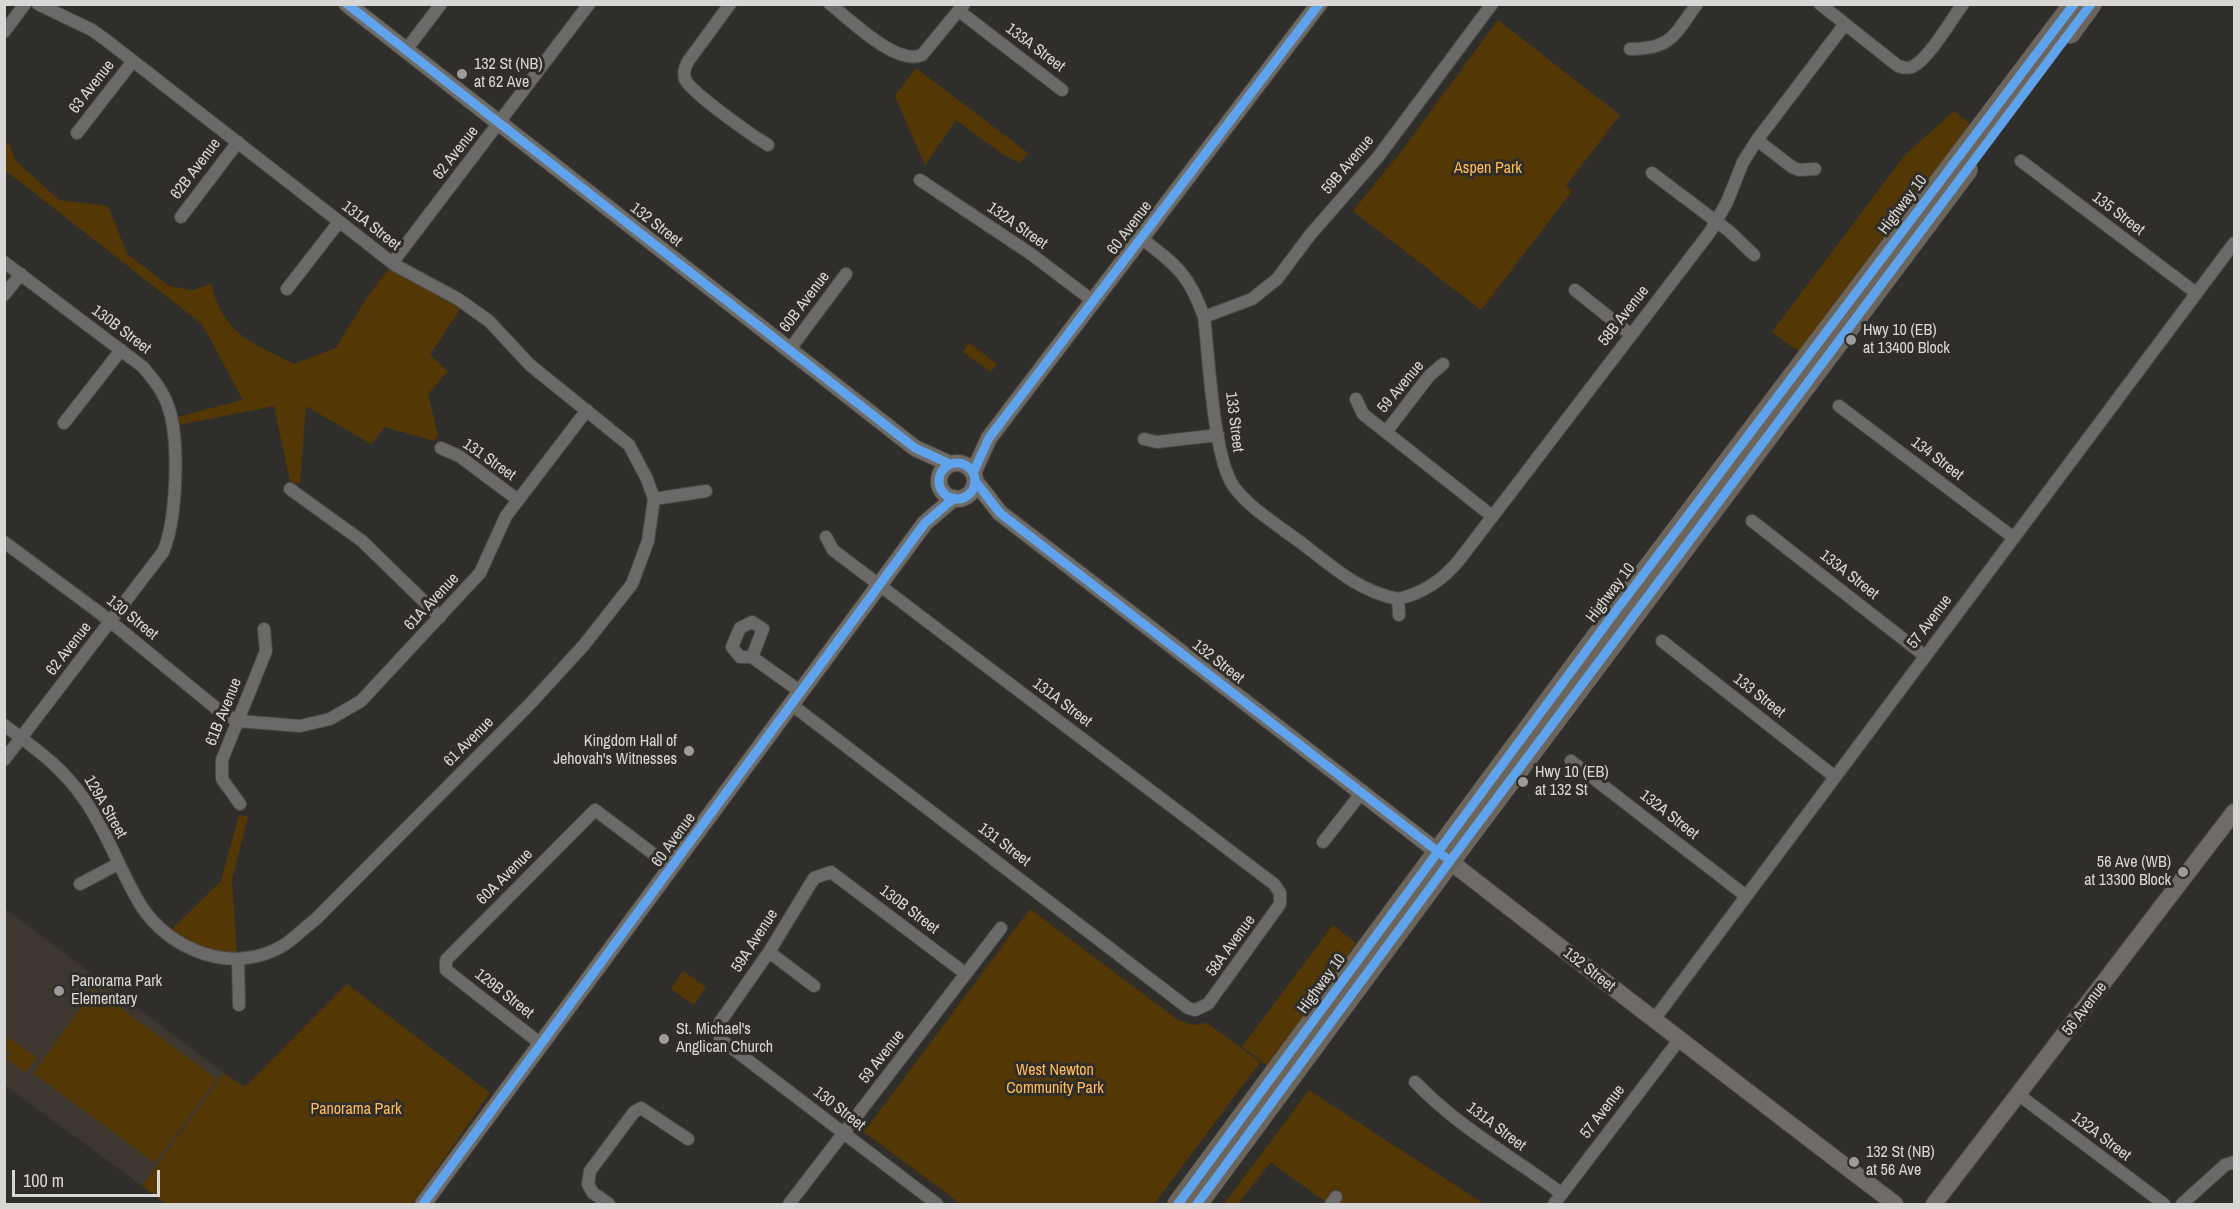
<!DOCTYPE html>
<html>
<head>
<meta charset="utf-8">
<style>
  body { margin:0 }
  #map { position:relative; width:2239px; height:1209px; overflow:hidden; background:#302e2b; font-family:"Archivo Narrow",sans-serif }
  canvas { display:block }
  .frame { position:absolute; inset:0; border:6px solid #d9d7d5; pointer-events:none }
  .scale { position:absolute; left:12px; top:1170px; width:148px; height:27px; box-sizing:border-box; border:3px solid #d9d7d5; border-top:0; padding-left:8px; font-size:18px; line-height:21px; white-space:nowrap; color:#d9d7d5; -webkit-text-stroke:4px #312e2a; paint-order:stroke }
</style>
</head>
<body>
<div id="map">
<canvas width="2239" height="1209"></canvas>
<div class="frame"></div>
<div class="scale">100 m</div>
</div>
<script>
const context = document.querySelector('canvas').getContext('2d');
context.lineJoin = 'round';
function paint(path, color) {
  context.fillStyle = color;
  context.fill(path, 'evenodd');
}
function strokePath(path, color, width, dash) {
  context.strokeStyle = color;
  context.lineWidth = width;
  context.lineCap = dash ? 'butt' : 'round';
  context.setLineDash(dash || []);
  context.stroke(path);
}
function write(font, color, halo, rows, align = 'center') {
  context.font = font + ' "Archivo Narrow",sans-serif';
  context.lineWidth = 6;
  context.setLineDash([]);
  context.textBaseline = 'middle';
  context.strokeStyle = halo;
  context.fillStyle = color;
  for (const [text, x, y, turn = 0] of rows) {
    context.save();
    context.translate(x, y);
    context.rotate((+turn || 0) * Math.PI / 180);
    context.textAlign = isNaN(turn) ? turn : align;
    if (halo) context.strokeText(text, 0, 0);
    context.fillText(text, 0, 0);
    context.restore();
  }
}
const built = new Path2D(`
  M 4,908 L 224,1073 L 142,1186 L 5,1085 Z`);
const green = new Path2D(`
  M 1498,20 L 1620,115 L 1566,186 L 1572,191 L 1481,310 L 1353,211 L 1400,153 Z
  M 916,68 L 1028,153 L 1020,163 L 1004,155 L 956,120 L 925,165 L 895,96 Z
  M 1954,111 L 1974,127 L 1801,353 L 1772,332 L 1905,155 Z
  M 4,143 L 9,144 L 15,160 L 59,200 L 108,206 L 127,254 L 169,286 L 193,290 L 211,284 C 224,335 251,342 294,364 L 336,348 L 368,296 L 391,266 L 462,306 L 430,355 L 448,371 L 428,394 L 438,435 L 434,441 L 385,427 L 371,444 L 306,406 L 300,484 L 290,481 L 274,406 L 179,425 L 177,417 L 243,400 L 202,324 L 5,170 Z
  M 969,343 L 997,364 L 991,372 L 963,352 Z
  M 239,815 L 248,816 L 232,880 L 237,955 L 211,953 L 170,931 L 221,881 Z
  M 1030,909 L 1178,1020 L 1193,1025 L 1207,1023 L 1260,1062 L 1154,1204 L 961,1204 L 864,1132 Z
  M 1333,925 L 1356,943 L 1268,1066 L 1242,1047 Z
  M 683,971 L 706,987 L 694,1005 L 671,989 Z
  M 347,984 L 490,1093 L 412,1204 L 166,1204 L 142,1186 L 224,1073 L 245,1087 Z
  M 95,989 L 217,1079 L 155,1163 L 33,1073 Z
  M 8,1037 L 37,1058 L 26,1073 L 7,1059 L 11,1053 L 5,1048 Z
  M 1309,1090 L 1318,1096 L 1484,1204 L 1328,1204 L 1271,1162 L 1238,1204 L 1224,1204 Z`);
const street = new Path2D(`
  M 730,4 L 689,60 C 685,66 683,72 685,79 C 690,92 753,136 768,145
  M 830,4 C 851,20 896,66 922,55 L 964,4
  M 1820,4 L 1898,66 C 1902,67 1908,69 1912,67 C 1929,59 1951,20 1963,4
  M 959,11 L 1062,90
  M 4,32 L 25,4
  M 1630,49 C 1672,49 1674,35 1697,4
  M 406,50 L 441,4
  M 77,133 L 133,61
  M 1757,140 L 1792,167 L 1799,170 L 1815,169
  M 2021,161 L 2196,293
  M 1652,173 L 1729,231 L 1754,255
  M 920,180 L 1031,254 L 1093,301
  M 181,217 L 238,142
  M 1141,238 C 1176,265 1189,274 1204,317 C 1209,356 1213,458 1234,487 C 1252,511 1284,529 1308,548 C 1337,571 1362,592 1398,599 L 1399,615
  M 4,262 L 143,367 C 153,379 163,391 168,406 C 180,439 177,520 163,552 L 4,760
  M 392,263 L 589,4
  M 287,289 L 339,222
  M 1575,290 L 1630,334
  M 4,295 L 21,274
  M 1204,317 L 1252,299 L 1277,279 L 1310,235 L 1378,157 L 1492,4
  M 790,349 L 846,274
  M 1356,399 L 1363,414 L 1492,516
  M 1839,406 L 2014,538
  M 64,423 L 121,350
  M 1386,432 L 1429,376 L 1443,364
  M 1144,439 L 1157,442 L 1218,435
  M 441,448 L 459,456 L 518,500
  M 290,489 L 362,541 L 440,617
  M 654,499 L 706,491
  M 1752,521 L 1925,656
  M 4,542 L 100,613 L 222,713 L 238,721 L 300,726 L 330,719 L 361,701 L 480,573 L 506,516 L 587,410
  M 1398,599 C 1424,593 1444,579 1460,559 L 1710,232 L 1727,202 L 1743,162 L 1757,140 L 1845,24
  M 1662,641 L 1835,777
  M 752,657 L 763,629 L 752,622 L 740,628 L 732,647 L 740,657 L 752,657 L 801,692
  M 792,705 L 1188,1008 L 1195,1010 L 1208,1004 L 1280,904 L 1280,893 L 1274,884 L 833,550 L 826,537
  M 4,725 C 36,749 61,766 84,799 C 107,831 120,871 140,904 C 169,951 234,976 284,945 C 295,938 305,927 316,919 L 529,705 L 584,645 L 632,584 L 648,541 L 654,499 L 647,479 L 629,445 L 530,365 L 489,321 L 458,299 L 395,265 L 106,40 L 92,30 L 38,4
  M 1571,761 L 1746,896
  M 240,804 L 222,779 L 222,760 L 266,651 L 264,629
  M 1323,842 L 1363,791
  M 80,884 L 118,864
  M 769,952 L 814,986
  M 238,959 L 239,1005
  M 1653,1021 L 2234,243
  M 541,1044 L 446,970 L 446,960 L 595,810 L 672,868
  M 1415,1082 C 1458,1127 1513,1157 1562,1194
  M 2019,1095 L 2164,1204
  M 609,1204 L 593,1193 L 588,1184 L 590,1171 L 634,1112 L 641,1108 L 688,1139
  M 789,1204 L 1001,928
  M 937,1204 L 720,1039 L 720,1022 L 769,952 L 814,878 L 831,872 L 966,974
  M 1331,1204 L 1336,1197
  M 1554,1204 L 1679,1040
  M 2182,1204 L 2225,1165 L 2234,1162`);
const secondary = new Path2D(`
  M 347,4 L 915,448 L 950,464
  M939 481a18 18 0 1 1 36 0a18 18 0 1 1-36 0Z
  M 973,473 L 989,438 L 1319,4
  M 975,481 L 1000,513 C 1299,742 1595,977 1895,1204
  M 423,1204 L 925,523 L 954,498
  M 1934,1204 L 2234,812`);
const highway = new Path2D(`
  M 2070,33 L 2091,4
  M 1178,1204 L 1612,616 L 2074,4
  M 1197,1204 L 1450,861 L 1967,170`);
const cycleway = new Path2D(`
  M 347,4 L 915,448 L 950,464
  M939 481a18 18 0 1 1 36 0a18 18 0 1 1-36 0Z
  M 973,473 L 989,438 L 1319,4
  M 975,481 L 1000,513 L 1445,857
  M 423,1204 L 925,523 L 954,498
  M 1178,1204 L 1612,616 L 2074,4
  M 1197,1204 L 1450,861 L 2091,4`);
const markers = [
  [462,74,6,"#9e9c9a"],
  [1851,340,6,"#9e9c9a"],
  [689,751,6,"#9e9c9a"],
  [1523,782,6,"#9e9c9a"],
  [2183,872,6,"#9e9c9a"],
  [59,991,6,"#9e9c9a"],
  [664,1039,6,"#9e9c9a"],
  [1854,1162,6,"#9e9c9a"]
];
const streetNames = [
  ["133A Street",1035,48,37],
  ["63 Avenue",92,87,-52],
  ["62 Avenue",456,153,-52],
  ["59B Avenue",1348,165,-50],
  ["62B Avenue",196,169,-53],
  ["Highway 10",1903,205,-53],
  ["135 Street",2118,214,37],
  ["132 Street",656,225,38],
  ["131A Street",371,226,38],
  ["132A Street",1017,226,35],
  ["60 Avenue",1130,228,-53],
  ["60B Avenue",805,302,-53],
  ["58B Avenue",1624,316,-52],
  ["130B Street",121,330,37],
  ["59 Avenue",1401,387,-50],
  ["133 Street",1234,422,83],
  ["134 Street",1937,459,37],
  ["131 Street",489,460,35],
  ["133A Street",1849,575,38],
  ["Highway 10",1611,593,-53],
  ["61A Avenue",432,602,-47],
  ["130 Street",132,618,39],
  ["57 Avenue",1930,622,-53],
  ["62 Avenue",69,649,-52],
  ["132 Street",1218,662,38],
  ["133 Street",1759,696,38],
  ["131A Street",1062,703,37],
  ["61B Avenue",224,712,-68],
  ["61 Avenue",469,742,-45],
  ["129A Street",105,807,60],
  ["132A Street",1669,815,38],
  ["60 Avenue",674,840,-54],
  ["131 Street",1004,845,37],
  ["60A Avenue",505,877,-45],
  ["130B Street",909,910,37],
  ["59A Avenue",755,941,-57],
  ["58A Avenue",1231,946,-54],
  ["132 Street",1589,970,38],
  ["Highway 10",1322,984,-54],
  ["129B Street",504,994,38],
  ["56 Avenue",2085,1009,-53],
  ["59 Avenue",882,1057,-52],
  ["130 Street",839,1109,38],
  ["57 Avenue",1603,1112,-53],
  ["131A Street",1496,1127,37],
  ["132A Street",2101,1137,37]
];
const poiNames = [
  ["132 St (NB)",474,65],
  ["at 62 Ave",474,83],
  ["Hwy 10 (EB)",1863,331],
  ["at 13400 Block",1863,349],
  ["Kingdom Hall of",677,742,"right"],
  ["Jehovah's Witnesses",677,760,"right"],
  ["Hwy 10 (EB)",1535,773],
  ["at 132 St",1535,791],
  ["56 Ave (WB)",2171,863,"right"],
  ["at 13300 Block",2171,881,"right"],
  ["Panorama Park",71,982],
  ["Elementary",71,1000],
  ["St. Michael's",676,1030],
  ["Anglican Church",676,1048],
  ["132 St (NB)",1866,1153],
  ["at 56 Ave",1866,1171]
];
const parkNames = [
  ["Aspen Park",1488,169],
  ["West Newton",1055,1071],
  ["Community Park",1055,1089],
  ["Panorama Park",356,1110]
];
paint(built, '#3d3730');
paint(green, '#533806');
strokePath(street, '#4a4947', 14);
strokePath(secondary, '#4a4947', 18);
strokePath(highway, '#4a4947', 22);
strokePath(street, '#6c6a69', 12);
strokePath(secondary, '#6f6c67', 16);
strokePath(highway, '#6c655b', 21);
strokePath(cycleway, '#60a3ed', 9);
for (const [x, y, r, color] of markers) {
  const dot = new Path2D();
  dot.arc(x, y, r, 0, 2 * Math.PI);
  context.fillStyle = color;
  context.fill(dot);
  strokePath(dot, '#312e2a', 2);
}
write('16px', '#d9d7d5', '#312e2a', streetNames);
write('16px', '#d9d7d5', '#312e2a', poiNames, 'left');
write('16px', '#febc5a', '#312e2a', parkNames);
</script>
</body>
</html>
